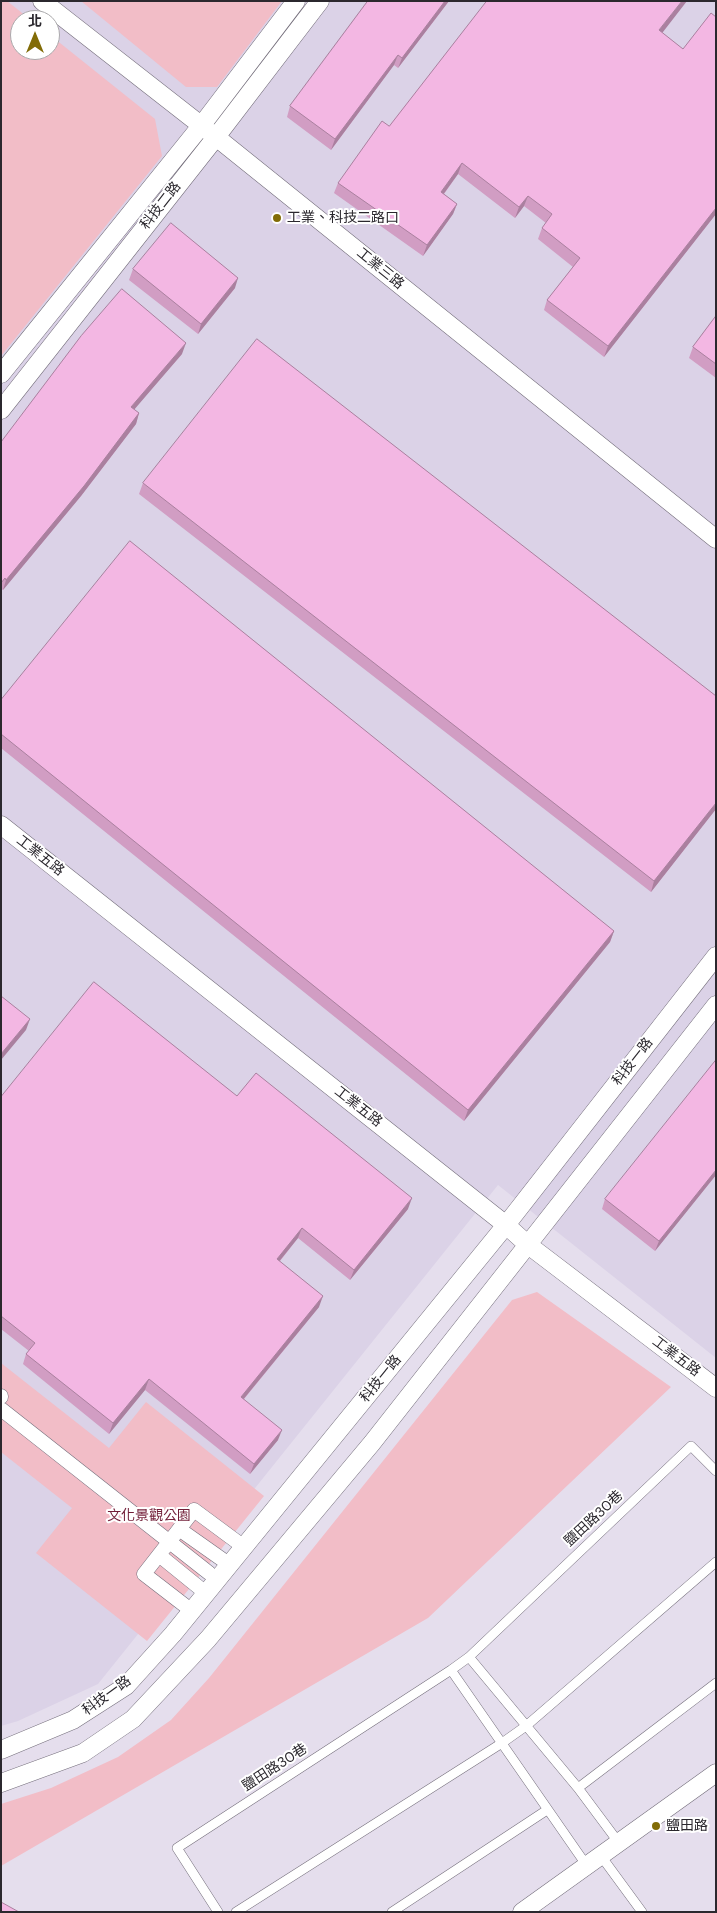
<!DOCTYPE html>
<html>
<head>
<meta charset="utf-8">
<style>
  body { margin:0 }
  #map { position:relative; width:717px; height:1913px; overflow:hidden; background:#e5deed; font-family:"DM Sans","Noto Sans TC",sans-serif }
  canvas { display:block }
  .frame { position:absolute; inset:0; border:2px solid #2b282e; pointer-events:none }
  .north { position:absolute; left:10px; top:10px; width:50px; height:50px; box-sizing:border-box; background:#fff; border:1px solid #aaa9ab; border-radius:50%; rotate:0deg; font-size:14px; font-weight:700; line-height:20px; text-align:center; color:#2b282e }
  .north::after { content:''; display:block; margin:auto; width:18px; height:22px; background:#826c07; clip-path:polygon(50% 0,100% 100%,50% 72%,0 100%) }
</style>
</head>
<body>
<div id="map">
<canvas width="717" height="1913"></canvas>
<div class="frame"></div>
<div class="north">北</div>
</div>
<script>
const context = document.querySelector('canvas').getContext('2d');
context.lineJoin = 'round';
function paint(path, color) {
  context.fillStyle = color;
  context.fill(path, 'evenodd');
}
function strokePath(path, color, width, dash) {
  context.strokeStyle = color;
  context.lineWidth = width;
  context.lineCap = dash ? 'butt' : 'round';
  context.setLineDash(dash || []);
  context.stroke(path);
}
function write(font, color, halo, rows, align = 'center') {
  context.font = font + ' "DM Sans","Noto Sans TC",sans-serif';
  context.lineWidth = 4;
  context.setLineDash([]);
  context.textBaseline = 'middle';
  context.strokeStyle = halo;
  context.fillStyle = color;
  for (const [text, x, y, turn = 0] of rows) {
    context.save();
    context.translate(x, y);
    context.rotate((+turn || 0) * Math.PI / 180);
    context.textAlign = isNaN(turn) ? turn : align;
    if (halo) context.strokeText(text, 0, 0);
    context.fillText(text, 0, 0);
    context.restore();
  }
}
const built = new Path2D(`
  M 1,1 L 716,1 L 716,1358 L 498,1185 L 98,1684 L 18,1721 L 1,1726 ZM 20,20 L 50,20 L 50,50 L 20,50 Z`);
const green = new Path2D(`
  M 1,1 L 7,1 L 31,20 L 20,20 L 20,50 L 50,50 L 50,35 L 155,119 L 162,156 L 1,356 Z
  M 81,1 L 282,1 L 217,87 L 186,87 Z
  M 537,1292 L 671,1387 L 428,1618 L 1,1866 L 1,1804 L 51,1788 L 118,1757 L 171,1720 L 209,1678 L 512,1300 Z
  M 1,1363 L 109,1448 L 146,1402 L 264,1496 L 147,1641 L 36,1553 L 72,1508 L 1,1452 Z`);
const service = new Path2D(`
  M 469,1657 L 578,1788 L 619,1843
  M 451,1670 L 587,1866
  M 578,1788 L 716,1683
  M 601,1856 L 642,1912
  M 218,1912 L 177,1848 L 451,1670 L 469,1657 L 691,1446 L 716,1471
  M 236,1912 L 502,1743 L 526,1726 L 716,1562
  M 392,1912 L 547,1810`);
const pedestrian = new Path2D(`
  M 1,1396 L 1,1397
  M 1,1409 L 209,1573
  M 179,1529 L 230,1565
  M 159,1555 L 207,1594
  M 192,1611 L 144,1574 L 194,1510 L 244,1547`);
const minor = new Path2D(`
  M 42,1 L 216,137 L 716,539
  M 1,374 L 201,126 L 296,1
  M 1,410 L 216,137 L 320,1
  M 1,825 L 506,1225 L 527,1244 L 716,1388
  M 1,1750 L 73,1720 L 126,1686 L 173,1634 L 506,1225 L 716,956
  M 1,1783 L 83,1753 L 133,1719 L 208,1639 L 372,1443 L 716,1005
  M 522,1912 L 716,1773`);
const wall = new Path2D(`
  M 368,1 L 449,1 L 398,68 L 394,65 L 331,150 L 287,117 L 290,106 Z
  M 716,17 L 716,214 L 604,357 L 544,310 L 547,300 L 573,267 L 538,239 L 542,228 L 546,223 L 524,206 L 515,218 L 458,174 L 444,194 L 457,204 L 453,214 L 423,256 L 334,193 L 338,183 L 389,126 L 662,33 L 683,49 Z
  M 133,269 L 235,288 L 198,334 L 129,280 Z
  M 716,316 L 716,378 L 689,358 L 693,347 Z
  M 182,354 L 134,409 L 139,413 L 136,424 L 81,496 L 3,590 L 1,589 L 1,442 Z
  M 143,483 L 716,809 L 651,892 L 139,494 Z
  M 1,700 L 614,931 L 610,942 L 464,1121 L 1,748 Z
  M 237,1096 L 408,1209 L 350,1280 L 298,1238 L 280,1261 L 319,1307 L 244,1399 L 278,1440 L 250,1474 L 145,1390 L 109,1434 L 23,1364 L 26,1354 L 29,1351 L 1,1329 L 1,1097 Z
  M 716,1175 L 655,1251 L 602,1209 L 605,1199 Z`);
const shadedWall = new Path2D(`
  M 445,1 L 449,1 L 398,68 L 402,58 Z
  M 682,1 L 687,1 L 656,41 L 659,30 Z
  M 398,55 L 394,65 L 331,150 L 335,139 Z
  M 462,163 L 458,174 L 437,203 L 441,192 Z
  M 528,196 L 524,206 L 515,218 L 519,207 Z
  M 457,204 L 453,214 L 423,256 L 427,245 Z
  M 716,208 L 716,214 L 604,357 L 608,346 Z
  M 238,278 L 235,288 L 198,334 L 201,324 Z
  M 186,343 L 182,354 L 127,418 L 131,407 Z
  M 139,413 L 136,424 L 81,496 L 3,590 L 6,580 Z
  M 716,803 L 716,809 L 651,892 L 654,881 Z
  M 614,931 L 610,942 L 464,1121 L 468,1110 Z
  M 30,1019 L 26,1030 L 1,1060 L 1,1054 Z
  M 716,1170 L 716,1175 L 655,1251 L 659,1241 Z
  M 412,1198 L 408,1209 L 350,1280 L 354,1270 Z
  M 302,1228 L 298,1238 L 273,1269 L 277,1259 Z
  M 323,1296 L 319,1307 L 237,1407 L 241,1397 Z
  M 149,1379 L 145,1390 L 109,1434 L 113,1423 Z
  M 282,1430 L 278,1440 L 250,1474 L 254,1464 Z`);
const building = new Path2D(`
  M 368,1 L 445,1 L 402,58 L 398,55 L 335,139 L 290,106 Z
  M 487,1 L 682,1 L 659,30 L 683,49 L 711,13 L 716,17 L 716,208 L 608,346 L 547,300 L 580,258 L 542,228 L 552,214 L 528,196 L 519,207 L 462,163 L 441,192 L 457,204 L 427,245 L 338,183 L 382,121 L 389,126 Z
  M 171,223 L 238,278 L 201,324 L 133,269 Z
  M 122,289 L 186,343 L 131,407 L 139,413 L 84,486 L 6,580 L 5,578 L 1,583 L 1,442 L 81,336 Z
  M 716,316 L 716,364 L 693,347 Z
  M 257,339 L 716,696 L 716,803 L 654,881 L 143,483 Z
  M 130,541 L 614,931 L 468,1110 L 1,734 L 1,700 Z
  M 94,982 L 237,1096 L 256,1073 L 412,1198 L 354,1270 L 302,1228 L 277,1259 L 323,1296 L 241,1397 L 282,1430 L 254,1464 L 149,1379 L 113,1423 L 26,1354 L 35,1343 L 1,1316 L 1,1097 Z
  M 1,996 L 30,1019 L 1,1054 Z
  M 716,1060 L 716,1170 L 659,1241 L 605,1199 Z
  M 1,1902 L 19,1912 L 1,1912 Z`);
const markers = [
  [277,218,5,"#826c07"],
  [656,1826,5,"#826c07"]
];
const streetNames = [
  ["科技二路",161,206,-52],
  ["工業三路",380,269,39],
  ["工業五路",40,856,38],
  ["科技一路",633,1062,-52],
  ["工業五路",358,1107,38],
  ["工業五路",676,1357,37],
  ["科技一路",381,1379,-51],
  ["鹽田路30巷",594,1519,-43],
  ["科技一路",107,1696,-36],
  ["鹽田路30巷",275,1768,-33]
];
const poiNames = [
  ["工業、科技二路口",287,218],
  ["鹽田路",666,1826]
];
const parkNames = [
  ["文化景觀公園",149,1516]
];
paint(built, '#dbd2e7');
paint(green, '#f2bdc7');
strokePath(service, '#746e7b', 10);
strokePath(pedestrian, '#746e7b', 15);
strokePath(minor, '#746e7b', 19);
strokePath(service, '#fff', 9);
strokePath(pedestrian, '#fff', 14);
strokePath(minor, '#fff', 18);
paint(wall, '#d19dc3');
paint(shadedWall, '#aa809f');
paint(building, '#f3b7e3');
strokePath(building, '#aa809f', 1);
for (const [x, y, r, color] of markers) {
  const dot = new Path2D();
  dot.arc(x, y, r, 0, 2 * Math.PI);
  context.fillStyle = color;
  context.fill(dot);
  strokePath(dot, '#fff', 2);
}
write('14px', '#2b282e', '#fff', streetNames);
write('14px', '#2b282e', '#fff', poiNames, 'left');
write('14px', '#711d37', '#fff', parkNames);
</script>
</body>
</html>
